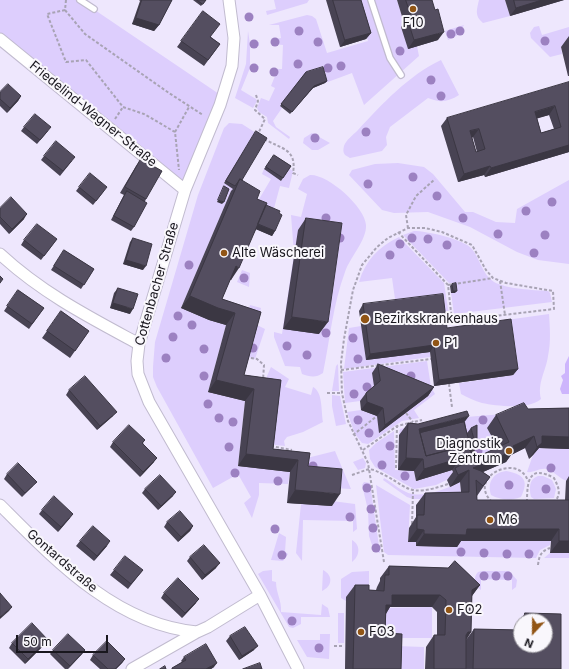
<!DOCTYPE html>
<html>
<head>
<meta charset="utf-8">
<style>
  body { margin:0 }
  #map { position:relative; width:569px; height:669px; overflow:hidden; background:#eee7fd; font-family:Inter,sans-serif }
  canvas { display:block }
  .north { position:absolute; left:513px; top:613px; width:40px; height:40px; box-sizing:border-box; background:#f9f7fc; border:1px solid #9f9da3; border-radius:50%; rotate:202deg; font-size:11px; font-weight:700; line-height:16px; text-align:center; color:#19171e }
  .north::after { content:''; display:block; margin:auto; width:14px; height:18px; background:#915515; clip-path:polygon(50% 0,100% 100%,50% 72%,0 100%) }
  .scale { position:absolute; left:16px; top:635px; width:92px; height:18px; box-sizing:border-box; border:2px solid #19171e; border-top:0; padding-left:5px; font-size:12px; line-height:14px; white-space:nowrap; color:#19171e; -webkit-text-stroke:3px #f9f7fc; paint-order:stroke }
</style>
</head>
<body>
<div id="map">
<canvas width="569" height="669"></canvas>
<div class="north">N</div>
<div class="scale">50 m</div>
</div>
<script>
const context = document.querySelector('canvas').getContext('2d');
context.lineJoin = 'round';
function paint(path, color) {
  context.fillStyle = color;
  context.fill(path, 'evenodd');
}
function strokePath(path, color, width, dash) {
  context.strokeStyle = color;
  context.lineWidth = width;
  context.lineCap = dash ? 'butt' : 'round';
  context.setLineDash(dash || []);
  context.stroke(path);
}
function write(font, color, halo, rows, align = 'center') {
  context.font = font + ' Inter,sans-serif';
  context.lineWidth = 4;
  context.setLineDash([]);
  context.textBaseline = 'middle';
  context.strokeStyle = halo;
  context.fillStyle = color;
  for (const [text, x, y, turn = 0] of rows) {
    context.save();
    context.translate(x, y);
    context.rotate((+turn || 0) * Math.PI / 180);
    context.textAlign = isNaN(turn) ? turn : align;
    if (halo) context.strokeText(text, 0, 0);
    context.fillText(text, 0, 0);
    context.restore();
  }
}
const green = new Path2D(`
  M 0,0 L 80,0 L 222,96 L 185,190 L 0,38 Z
  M 274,0 L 309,0 L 307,3 L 267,15 L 266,11 L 276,9 Z
  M 356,0 L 397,0 L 405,26 L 417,46 L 419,56 L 364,105 L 352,73 L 325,83 L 321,69 L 280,106 L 282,108 L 273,121 L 276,127 L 290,137 L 289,139 L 268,123 L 267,117 L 259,112 L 257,108 L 261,98 L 269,101 L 275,88 L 271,86 L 275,76 L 270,74 L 272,69 L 282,69 L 283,45 L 273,44 L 272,40 L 281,38 L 279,25 L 269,25 L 307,15 L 312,16 L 316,19 L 327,53 L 368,41 Z
  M 479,0 L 505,0 L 510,16 L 483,23 C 474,16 477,9 479,0 Z
  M 464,25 L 458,35 L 448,40 L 445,31 Z
  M 539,26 L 542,35 L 569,27 L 569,45 L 561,47 L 562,54 L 550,57 L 531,38 L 530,33 L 534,27 Z
  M 248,31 L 250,44 L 259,42 L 259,46 L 250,47 L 250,66 L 259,66 L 257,71 L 250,68 L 241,90 L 256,99 L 257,101 L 253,108 L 235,98 L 246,64 Z
  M 441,60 L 459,95 C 448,102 440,103 428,98 L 390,127 L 386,137 L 387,145 L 382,151 L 350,158 L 345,155 C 343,152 343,150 344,146 C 346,140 353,135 358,130 C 382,104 409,75 441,60 Z
  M 229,123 L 242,124 L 256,133 L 224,183 L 236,190 L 231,191 L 181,308 L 209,320 L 226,325 L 208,392 L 245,401 L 238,466 L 290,472 L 288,484 L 259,483 L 259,495 L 252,518 L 244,503 L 251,497 L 238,474 L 213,488 L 157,387 L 153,377 L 153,367 L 155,342 L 198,195 L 224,128 Z
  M 312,133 L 330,143 L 318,150 L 312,150 L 303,143 L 304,138 Z
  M 398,163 L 424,167 L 433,174 L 465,212 L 473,212 L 496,222 L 515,223 L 517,209 L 569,180 L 569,264 L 538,260 L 517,252 L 470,227 L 428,212 L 394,213 L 382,210 L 349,175 L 352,170 L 375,164 Z
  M 264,169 L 290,169 L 293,171 L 289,188 L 280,186 L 273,212 L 258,201 L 271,179 L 262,174 Z
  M 310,175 C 328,174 365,207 366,225 C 367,240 350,257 345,272 C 333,304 330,339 323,373 C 316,378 310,377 302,374 L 300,367 L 285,366 L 274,337 L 274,332 L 282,334 L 294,254 L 291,215 L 301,217 L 307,194 L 298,189 L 303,179 Z
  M 414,231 C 426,231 464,239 472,249 C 480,259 482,274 494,282 C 506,289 534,290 548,291 L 550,293 L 552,302 L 454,314 L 451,293 L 455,293 L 454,283 L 449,283 L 403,235 Z
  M 399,237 L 444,283 L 449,315 L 440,316 L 396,306 L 392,278 L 359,282 C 365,261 379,246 399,237 Z
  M 242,270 L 250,273 L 249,287 L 237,282 Z
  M 250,305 L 261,308 L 257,325 L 265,329 L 255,359 L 245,356 L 245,322 Z
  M 549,314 C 550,329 551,342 548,356 C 546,371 537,383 541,399 C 528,410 497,406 482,403 C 475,401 467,397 461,394 L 459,383 L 513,375 L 442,329 Z
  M 361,326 L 430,352 L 430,357 L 344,369 L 349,328 Z
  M 427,361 L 431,387 L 435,394 L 414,410 L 419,418 L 402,421 L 368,444 L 362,443 L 355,434 L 347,412 L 361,410 L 377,416 L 379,433 L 372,373 L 374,390 L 360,401 L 345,403 L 343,372 Z
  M 338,364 L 339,391 L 332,391 L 336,366 Z
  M 271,367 L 289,379 L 285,387 L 311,395 L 313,387 C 323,392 321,411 323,422 L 303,432 L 287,437 L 284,441 L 285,446 L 266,444 L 266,382 L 267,376 Z
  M 332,395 L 340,396 L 346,424 L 336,426 L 332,406 Z
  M 513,414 L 487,428 L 501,454 L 466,470 L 399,435 L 400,429 C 438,420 473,415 513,414 Z
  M 394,431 L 395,470 L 414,471 L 416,481 L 452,470 L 455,476 L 436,485 L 414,489 L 375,467 L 370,459 L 369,450 L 376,443 Z
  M 534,448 L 569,449 L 569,481 C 561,481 555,471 546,469 C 539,468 534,473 527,472 L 533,455 Z
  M 335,451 L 351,489 L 333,488 L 291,462 Z
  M 363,458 L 366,463 L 365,468 L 358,470 L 353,462 Z
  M 506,471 C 522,474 530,479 521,497 C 512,501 500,500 491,495 C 487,482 493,473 506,471 Z
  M 538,476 L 543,476 L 552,480 L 556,489 L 554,498 L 534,499 L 531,497 C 529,488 529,479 538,476 Z
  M 384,478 C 393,483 402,492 412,494 C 427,497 448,488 460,482 L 461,499 L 413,499 L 407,497 L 383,480 Z
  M 364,482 L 370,483 L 380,553 L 374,551 L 369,536 L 368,510 L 362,485 Z
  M 376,485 L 410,505 L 408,541 L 416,542 L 416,546 L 457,547 L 458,541 L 551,541 L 550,545 L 540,550 L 536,558 L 388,555 L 384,552 Z
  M 332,501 L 355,504 L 357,529 L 353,532 L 353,521 L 303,520 L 302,561 L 296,553 L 301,504 L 332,506 Z
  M 279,533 L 286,537 L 285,552 L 288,554 L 283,561 L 271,560 Z
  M 352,540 C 361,545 360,556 352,562 Z
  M 550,553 L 569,553 L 569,558 L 544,558 Z
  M 272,570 L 272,581 L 276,582 C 276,593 282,601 281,612 L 321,615 L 322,604 L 328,608 L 330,617 L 301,617 L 301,624 L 293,628 L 289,627 L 258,574 L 263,571 Z
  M 323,570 C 333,575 333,586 322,591 Z
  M 369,571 L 369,602 L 346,601 L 341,598 L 341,579 L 352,572 Z
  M 482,571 L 509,571 L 517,580 L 516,587 L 512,590 L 512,580 L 481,579 L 481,590 C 474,586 473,577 478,572 Z
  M 432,607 L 432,638 L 385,638 L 384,608 Z
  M 338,613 L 344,613 L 344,643 L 338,643 Z
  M 320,634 L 330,634 L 329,659 L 307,657 L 297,640 L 320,640 Z
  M 396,646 L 424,647 L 424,669 L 396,669 Z`);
const water = new Path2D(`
  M 569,356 L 569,394 L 562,394 L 560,389 L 563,380 L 561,376 L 565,373 L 565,364 Z`);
const path = new Path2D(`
  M 66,0 L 65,10 L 85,34 L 169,93 L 203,115
  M 65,10 L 47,14 L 66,62 L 86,60 L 123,107 L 144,114 L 175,132 L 179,170
  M 256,95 L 258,101 L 255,110 L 265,119 L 258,134
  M 115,119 L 123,107
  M 175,132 L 189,107
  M 264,139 C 282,149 297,149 293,173 L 298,175
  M 408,228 L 406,215 L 416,196 L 435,179
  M 398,232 L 448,285 L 452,321
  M 500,281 L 505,315
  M 448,285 L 493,278
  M 246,357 L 257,359 L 264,365 L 263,380
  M 341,370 L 431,359
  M 449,384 L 452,407
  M 327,393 L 342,393
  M 406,413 L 413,422
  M 353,435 L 377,416
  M 271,446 L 292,450
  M 363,450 L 397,426 L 422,420
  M 396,468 L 397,426
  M 352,475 L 369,469 L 374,470 C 411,486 404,499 448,484
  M 492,502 C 466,477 518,452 528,481
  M 527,502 C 527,481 529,464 554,478 C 558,486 562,494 555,501
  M 412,524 L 413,492
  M 384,562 L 368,463 L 348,421 L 342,393 L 341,363 L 344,339 L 353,290 L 362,265 L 377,247 L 388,238 L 408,228 L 425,228 L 442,232 L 472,245 L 486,270 L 493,278 L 506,283 L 553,291 L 554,309 L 444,322
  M 538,565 C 539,556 541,551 550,548
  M 334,646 L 342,646`);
const lane = new Path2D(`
  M 80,0 L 94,9
  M 371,0 L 390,58 L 401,75`);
const street = new Path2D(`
  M 229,0 L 234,38 L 232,66 L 220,105 L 185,190 L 139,344 L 137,361 L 138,374 L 149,402 L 260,595 L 298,669
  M 0,39 L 185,190
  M 0,254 C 42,293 89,317 139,344
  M 0,505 C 54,559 116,625 197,632
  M 132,669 L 197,632 L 208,627 L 260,595`);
const trees = [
  [249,17],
  [299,31],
  [460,31],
  [451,34],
  [545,41],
  [275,42],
  [318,42],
  [254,44],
  [400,51],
  [298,64],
  [341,66],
  [254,68],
  [328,68],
  [274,72],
  [431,80],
  [441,96],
  [366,132],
  [315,138],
  [413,177],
  [368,184],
  [437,196],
  [552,202],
  [526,211],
  [326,218],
  [463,218],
  [498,234],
  [545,235],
  [340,238],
  [412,238],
  [428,239],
  [400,244],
  [447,245],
  [534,253],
  [390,255],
  [189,265],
  [244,278],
  [178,316],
  [192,325],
  [326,333],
  [173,337],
  [353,338],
  [287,346],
  [253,348],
  [204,349],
  [307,355],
  [166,358],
  [358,359],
  [204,376],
  [411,376],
  [367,387],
  [354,394],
  [208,404],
  [219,418],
  [358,420],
  [483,420],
  [233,422],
  [369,433],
  [390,446],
  [229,447],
  [478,451],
  [382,465],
  [313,466],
  [551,468],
  [235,473],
  [405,476],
  [278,481],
  [509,485],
  [367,488],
  [546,489],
  [371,509],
  [350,517],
  [373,528],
  [275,529],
  [376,548],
  [461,552],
  [484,553],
  [507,554],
  [529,554],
  [282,555],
  [484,576],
  [496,576],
  [508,576],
  [292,621],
  [319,648]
];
const wall = new Path2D(`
  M 139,0 L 172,0 L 159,25 L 154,31 L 132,24 L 140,1 Z
  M 193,0 L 206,0 L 201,6 Z
  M 326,0 L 361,0 L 371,33 L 366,39 L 340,47 Z
  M 397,0 L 432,0 L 438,40 L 408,49 L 401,27 L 404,23 Z
  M 505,0 L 564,0 L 510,16 Z
  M 203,11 L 211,37 L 220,44 L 204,66 L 177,47 Z
  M 569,36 L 569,76 L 568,76 L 561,47 Z
  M 306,72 L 327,81 L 325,83 L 313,88 L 290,114 L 280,106 Z
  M 569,82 L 569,152 L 485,177 L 484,175 L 458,182 L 441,126 L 447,118 ZM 549,115 L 554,129 L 541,133 L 537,118 ZM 473,137 L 477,152 L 476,152 L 472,138 Z
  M 0,92 L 21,96 L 18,101 L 7,113 L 0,106 Z
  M 24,127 L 48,131 L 37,144 L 21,131 Z
  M 256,131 L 242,180 L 257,199 L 266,205 L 275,231 L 272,236 L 256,229 L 231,280 L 230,280 L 222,299 L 261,312 L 244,375 L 281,380 L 273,449 L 310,453 L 308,466 L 332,506 L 287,503 L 290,472 L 238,466 L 245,401 L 208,392 L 226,325 L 209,320 L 181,308 L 231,191 L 233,189 L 224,183 Z
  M 274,155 L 291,166 L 281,181 L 264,169 Z
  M 44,156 L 72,161 L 60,176 L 41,160 Z
  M 141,159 L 146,199 L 134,227 L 131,231 L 111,220 L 124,195 L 120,193 L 136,166 Z
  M 79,187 L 104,191 L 93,205 L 76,191 Z
  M 0,208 L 24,219 L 9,234 L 0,224 Z
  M 306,218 L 319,334 L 283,329 L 298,230 Z
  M 133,238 L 143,270 L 123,264 L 130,242 Z
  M 57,239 L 41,260 L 21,245 L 24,240 Z
  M 64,250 L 94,269 L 81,289 L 51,270 Z
  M 452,284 L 455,293 L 451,293 L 450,286 Z
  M 118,288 L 130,314 L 110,308 L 114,293 Z
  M 18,290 L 44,308 L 29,329 L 4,311 Z
  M 363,304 L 447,328 L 518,369 L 513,375 L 434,386 L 430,352 L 366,360 L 359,311 Z
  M 61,311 L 89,331 L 70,358 L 42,338 Z
  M 378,364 L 434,387 L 428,396 L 379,433 L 377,416 L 361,410 L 360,401 L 366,393 L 374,386 L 372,373 Z
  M 69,390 L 113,416 L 97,430 L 66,395 Z
  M 569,408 L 569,449 L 539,448 L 533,455 L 529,459 L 525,448 L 511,455 L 506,462 L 483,472 L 490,477 L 477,496 L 477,500 L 565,500 L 566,481 L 569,476 L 569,553 L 550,553 L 551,541 L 461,541 L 457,547 L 416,546 L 416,542 L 408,542 L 409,528 L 416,517 L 416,505 L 425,493 L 461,492 L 460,482 L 450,487 L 447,480 L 453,472 L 452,470 L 416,481 L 414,471 L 398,470 L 399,435 L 408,423 L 418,424 L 465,422 L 467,433 L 471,428 L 477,447 L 472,454 L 475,458 L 498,448 L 487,428 L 496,415 L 528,409 Z
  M 145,440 L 143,443 L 154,462 L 140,477 L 110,447 L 113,442 Z
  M 7,474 L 33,486 L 22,497 L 4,479 Z
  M 145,489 L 173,496 L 158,510 L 142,493 Z
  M 42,510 L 70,518 L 58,532 L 39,514 Z
  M 167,522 L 193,526 L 190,531 L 178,542 L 164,527 Z
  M 80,541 L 107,546 L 94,561 L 76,546 Z
  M 190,557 L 216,568 L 202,580 L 187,561 Z
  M 455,561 L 480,585 L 472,596 L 471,632 L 466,640 L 474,629 L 517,630 L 517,625 L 525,613 L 561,614 L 561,669 L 425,669 L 426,647 L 434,635 L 437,635 L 437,612 L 432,607 L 390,607 L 386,614 L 385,633 L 402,634 L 401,669 L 345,669 L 346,597 L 355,585 L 369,585 L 369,590 L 376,590 L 377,587 L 380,581 L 380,578 L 389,566 L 448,568 ZM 521,621 L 545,621 L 545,645 L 521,645 Z
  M 114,570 L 143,570 L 128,589 L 110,575 Z
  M 164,593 L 196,603 L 182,618 L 161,598 Z
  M 230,636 L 254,650 L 239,660 L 226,641 Z
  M 12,643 L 45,644 L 25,664 L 9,648 Z
  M 53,650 L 85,650 L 82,654 L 68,669 L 65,669 L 50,654 Z
  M 93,655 L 125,659 L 122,663 L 116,669 L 100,669 L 90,660 Z
  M 184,657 L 214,667 L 211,669 L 171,669 L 172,668 L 182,662 L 181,661 Z`);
const shadedWall = new Path2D(`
  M 542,0 L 564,0 L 510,16 L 516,8 Z
  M 136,18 L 159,25 L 154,31 L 132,24 Z
  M 444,32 L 438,40 L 408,49 L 414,40 Z
  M 371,33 L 366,39 L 340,47 L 345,40 Z
  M 327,81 L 325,83 L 313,88 L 290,114 L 314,86 Z
  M 21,96 L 18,101 L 7,113 L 10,108 Z
  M 555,106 L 549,115 L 529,121 L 535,112 Z
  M 479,129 L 473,137 L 464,140 L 470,131 Z
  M 569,145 L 569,152 L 485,177 L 491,168 Z
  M 490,166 L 484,175 L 458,182 L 464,174 Z
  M 218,200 L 224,202 L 222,204 L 217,202 Z
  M 27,214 L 24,219 L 9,234 L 12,229 Z
  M 256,224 L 275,231 L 272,236 L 253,228 Z
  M 126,260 L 146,266 L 143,270 L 123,264 Z
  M 236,266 L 239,268 L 231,280 L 227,278 Z
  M 453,291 L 457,291 L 455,293 L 451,293 Z
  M 190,296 L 235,313 L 226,325 L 209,320 L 181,308 Z
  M 113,303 L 133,309 L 130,314 L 110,308 Z
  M 292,317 L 328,322 L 319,334 L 283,329 Z
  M 434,345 L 430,352 L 366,360 L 370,354 Z
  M 518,369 L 513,375 L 434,386 L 439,380 Z
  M 216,380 L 254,389 L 245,401 L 208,392 Z
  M 434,387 L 428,396 L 379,433 L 385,425 Z
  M 367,402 L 383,408 L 377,416 L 361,410 Z
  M 117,412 L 113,416 L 97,430 L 100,426 Z
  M 469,416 L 460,428 L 415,434 L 419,429 Z
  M 534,436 L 525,448 L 511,455 L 506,462 L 469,478 L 473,468 L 513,446 Z
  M 542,436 L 569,437 L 569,449 L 539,448 L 533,455 L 529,459 L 537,447 Z
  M 477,447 L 468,459 L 462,457 L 468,448 Z
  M 246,454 L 298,460 L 290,472 L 238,466 Z
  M 157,458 L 154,462 L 140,477 L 143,472 Z
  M 406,458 L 423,459 L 414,471 L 398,470 Z
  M 461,458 L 452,470 L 416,481 L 424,469 Z
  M 469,470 L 460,482 L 450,487 L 458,475 Z
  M 295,490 L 340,494 L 332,506 L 287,503 Z
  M 176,492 L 173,496 L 158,510 L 161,506 Z
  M 73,514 L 70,518 L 58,532 L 61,527 Z
  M 193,526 L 190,531 L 178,542 L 181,537 Z
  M 417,529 L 424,530 L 416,542 L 408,542 Z
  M 467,529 L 559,529 L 551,541 L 461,541 L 457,547 L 416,546 L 424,534 Z
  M 110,541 L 107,546 L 94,561 L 97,556 Z
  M 559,541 L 569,541 L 569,553 L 550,553 Z
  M 220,563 L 216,568 L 202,580 L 205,575 Z
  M 480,585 L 471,597 L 472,590 Z
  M 392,595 L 440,595 L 432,607 L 390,607 L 383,618 L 384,608 Z
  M 199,599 L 196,603 L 182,618 L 185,613 Z
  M 12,607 L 9,611 L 0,619 L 0,617 Z
  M 468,632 L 471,632 L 463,644 Z
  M 48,640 L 45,644 L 25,664 L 28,659 Z
  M 258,646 L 254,650 L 239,660 L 242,656 Z
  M 85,650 L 82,654 L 68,669 L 70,666 Z
  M 125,659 L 122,663 L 116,669 L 115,669 Z
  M 217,663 L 214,667 L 211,669 L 206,669 Z`);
const building = new Path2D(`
  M 142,0 L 172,0 L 159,25 L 136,18 Z
  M 197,0 L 206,0 L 203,4 Z
  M 333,0 L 361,0 L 371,33 L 345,40 Z
  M 406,0 L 432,0 L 435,10 L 438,9 L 444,32 L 414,40 L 407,18 L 411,17 Z
  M 514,0 L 542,0 L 516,8 Z
  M 203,11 L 220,24 L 210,37 L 220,44 L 208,60 L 181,41 Z
  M 323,67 L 327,81 L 314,86 L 292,112 L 281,104 L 306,72 Z
  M 569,82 L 569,145 L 491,168 L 490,166 L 464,174 L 447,118 ZM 555,106 L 561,127 L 541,133 L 535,112 ZM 479,129 L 485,149 L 476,152 L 470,131 Z
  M 8,84 L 21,96 L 10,108 L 0,99 L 0,92 Z
  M 35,114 L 51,127 L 40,140 L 24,127 Z
  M 256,131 L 267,138 L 242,180 L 240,179 L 235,186 L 226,181 Z
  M 56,141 L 75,157 L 63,171 L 44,156 Z
  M 274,155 L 291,166 L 283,178 L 266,167 Z
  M 141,159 L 162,171 L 146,199 L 125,187 Z
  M 90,173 L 107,187 L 96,201 L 79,187 Z
  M 240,179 L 260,191 L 257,199 L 267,203 L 239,268 L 236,266 L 222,299 L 261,312 L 244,375 L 281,380 L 273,449 L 310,453 L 308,466 L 342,469 L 340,494 L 295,490 L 298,460 L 246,454 L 254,389 L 216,380 L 235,313 L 218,308 L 190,296 Z
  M 224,186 L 229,189 L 224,202 L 218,200 Z
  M 127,191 L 147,203 L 134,227 L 114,216 Z
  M 11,197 L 27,214 L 12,229 L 0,217 L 0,208 Z
  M 266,205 L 280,211 L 279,213 L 282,215 L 275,231 L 258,224 Z
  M 306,218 L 342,223 L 328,322 L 292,317 Z
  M 37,224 L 57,239 L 44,256 L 24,240 Z
  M 133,238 L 152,244 L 146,266 L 126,260 Z
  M 64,250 L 94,269 L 84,285 L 54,266 Z
  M 0,276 L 3,279 L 0,283 Z
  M 456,283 L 457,291 L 453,291 L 452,284 Z
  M 118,288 L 138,294 L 133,309 L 113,303 Z
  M 18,290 L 44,308 L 32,324 L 7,306 Z
  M 443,294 L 447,328 L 511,319 L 518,369 L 439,380 L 434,345 L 370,354 L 363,304 Z
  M 61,311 L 89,331 L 75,351 L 47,331 Z
  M 378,364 L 434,387 L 385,425 L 383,408 L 367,402 L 366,393 L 380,381 Z
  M 85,376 L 117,412 L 100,426 L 69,390 Z
  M 524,403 L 528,409 L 569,408 L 569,437 L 542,436 L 542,443 L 537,447 L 534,436 L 513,446 L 515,450 L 473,468 L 481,471 L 490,477 L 483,486 L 476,480 L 477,500 L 569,500 L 569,541 L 559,541 L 559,529 L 467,529 L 466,535 L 424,534 L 424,530 L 417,529 L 417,515 L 424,515 L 425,493 L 469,492 L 469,470 L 458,475 L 455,468 L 463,464 L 461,458 L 424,469 L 423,459 L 406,458 L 408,423 L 418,424 L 467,411 L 469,416 L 419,429 L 426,456 L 475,443 L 471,428 L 477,425 L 477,447 L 468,448 L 475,458 L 509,442 L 496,415 Z
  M 464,422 L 470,445 L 426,456 L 420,433 Z
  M 129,425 L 145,440 L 142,443 L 157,458 L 143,472 L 113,442 Z
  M 18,463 L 37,482 L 25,493 L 7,474 Z
  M 160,475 L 176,492 L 161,506 L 145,489 Z
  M 54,496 L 73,514 L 61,527 L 42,510 Z
  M 180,511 L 193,526 L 181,537 L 167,522 Z
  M 93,526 L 110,541 L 97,556 L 80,541 Z
  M 204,545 L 220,563 L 205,575 L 190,557 Z
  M 125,556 L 143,570 L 131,584 L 114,570 Z
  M 455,561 L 480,585 L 472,590 L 471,632 L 468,632 L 466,635 L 466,669 L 434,669 L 434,635 L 445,635 L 446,600 L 440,595 L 392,595 L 392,605 L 386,605 L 385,633 L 402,634 L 401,669 L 353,669 L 355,585 L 369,585 L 369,590 L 384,591 L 385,575 L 389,575 L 389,566 L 448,568 Z
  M 178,578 L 199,599 L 185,613 L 164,593 Z
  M 0,593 L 12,607 L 0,617 Z
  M 525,613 L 561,614 L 561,669 L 473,669 L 474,629 L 521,630 L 521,645 L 545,645 L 545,621 L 525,621 Z
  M 32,623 L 48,640 L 28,659 L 12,643 Z
  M 245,627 L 258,646 L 242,656 L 230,636 Z
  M 68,634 L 85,650 L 70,666 L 53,650 Z
  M 107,641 L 125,659 L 115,669 L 108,669 L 93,655 Z
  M 206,644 L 217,663 L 206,669 L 173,669 L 172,668 L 186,660 L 184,657 Z
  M 260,663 L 262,669 L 243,669 Z
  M 165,666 L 166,669 L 160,669 Z`);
const markers = [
  [413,9,4,"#915515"],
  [224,253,4,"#915515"],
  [365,319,5,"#915515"],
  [436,343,4,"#915515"],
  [509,451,4,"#915515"],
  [490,520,4,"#915515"],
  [449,610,4,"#915515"],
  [361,632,4,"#915515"]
];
const poiNames = [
  ["F10",413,23,"center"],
  ["Alte Wäscherei",232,253],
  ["Bezirkskrankenhaus",374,319],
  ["P1",444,343],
  ["Diagnostik",501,444,"right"],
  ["Zentrum",501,459,"right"],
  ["M6",498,520],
  ["FO2",457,610],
  ["FO3",369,632]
];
const streetNames = [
  ["Friedelind-Wagner-Straße",93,114,39],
  ["Cottenbacher Straße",157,284,-74],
  ["Gontardstraße",62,561,41]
];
paint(green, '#ddcefd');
paint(water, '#cdb5fc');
strokePath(lane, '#c1bbcf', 8);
strokePath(street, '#c1bbcf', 13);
strokePath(path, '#a8a3b4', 2, [3, 2]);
strokePath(lane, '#fff', 5.5);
strokePath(street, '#fff', 11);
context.fillStyle = '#9c81c1';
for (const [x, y] of trees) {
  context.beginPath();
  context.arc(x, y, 4.5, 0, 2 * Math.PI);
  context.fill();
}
paint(wall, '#484353');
paint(shadedWall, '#3b3743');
paint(building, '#544e60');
strokePath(building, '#3b3743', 1);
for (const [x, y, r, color] of markers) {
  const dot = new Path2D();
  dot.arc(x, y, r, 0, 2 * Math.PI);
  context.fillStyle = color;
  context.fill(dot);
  strokePath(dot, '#f9f7fc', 1.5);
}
write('13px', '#19171e', '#f9f7fc', poiNames, 'left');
write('13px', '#19171e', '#f9f7fc', streetNames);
</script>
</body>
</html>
